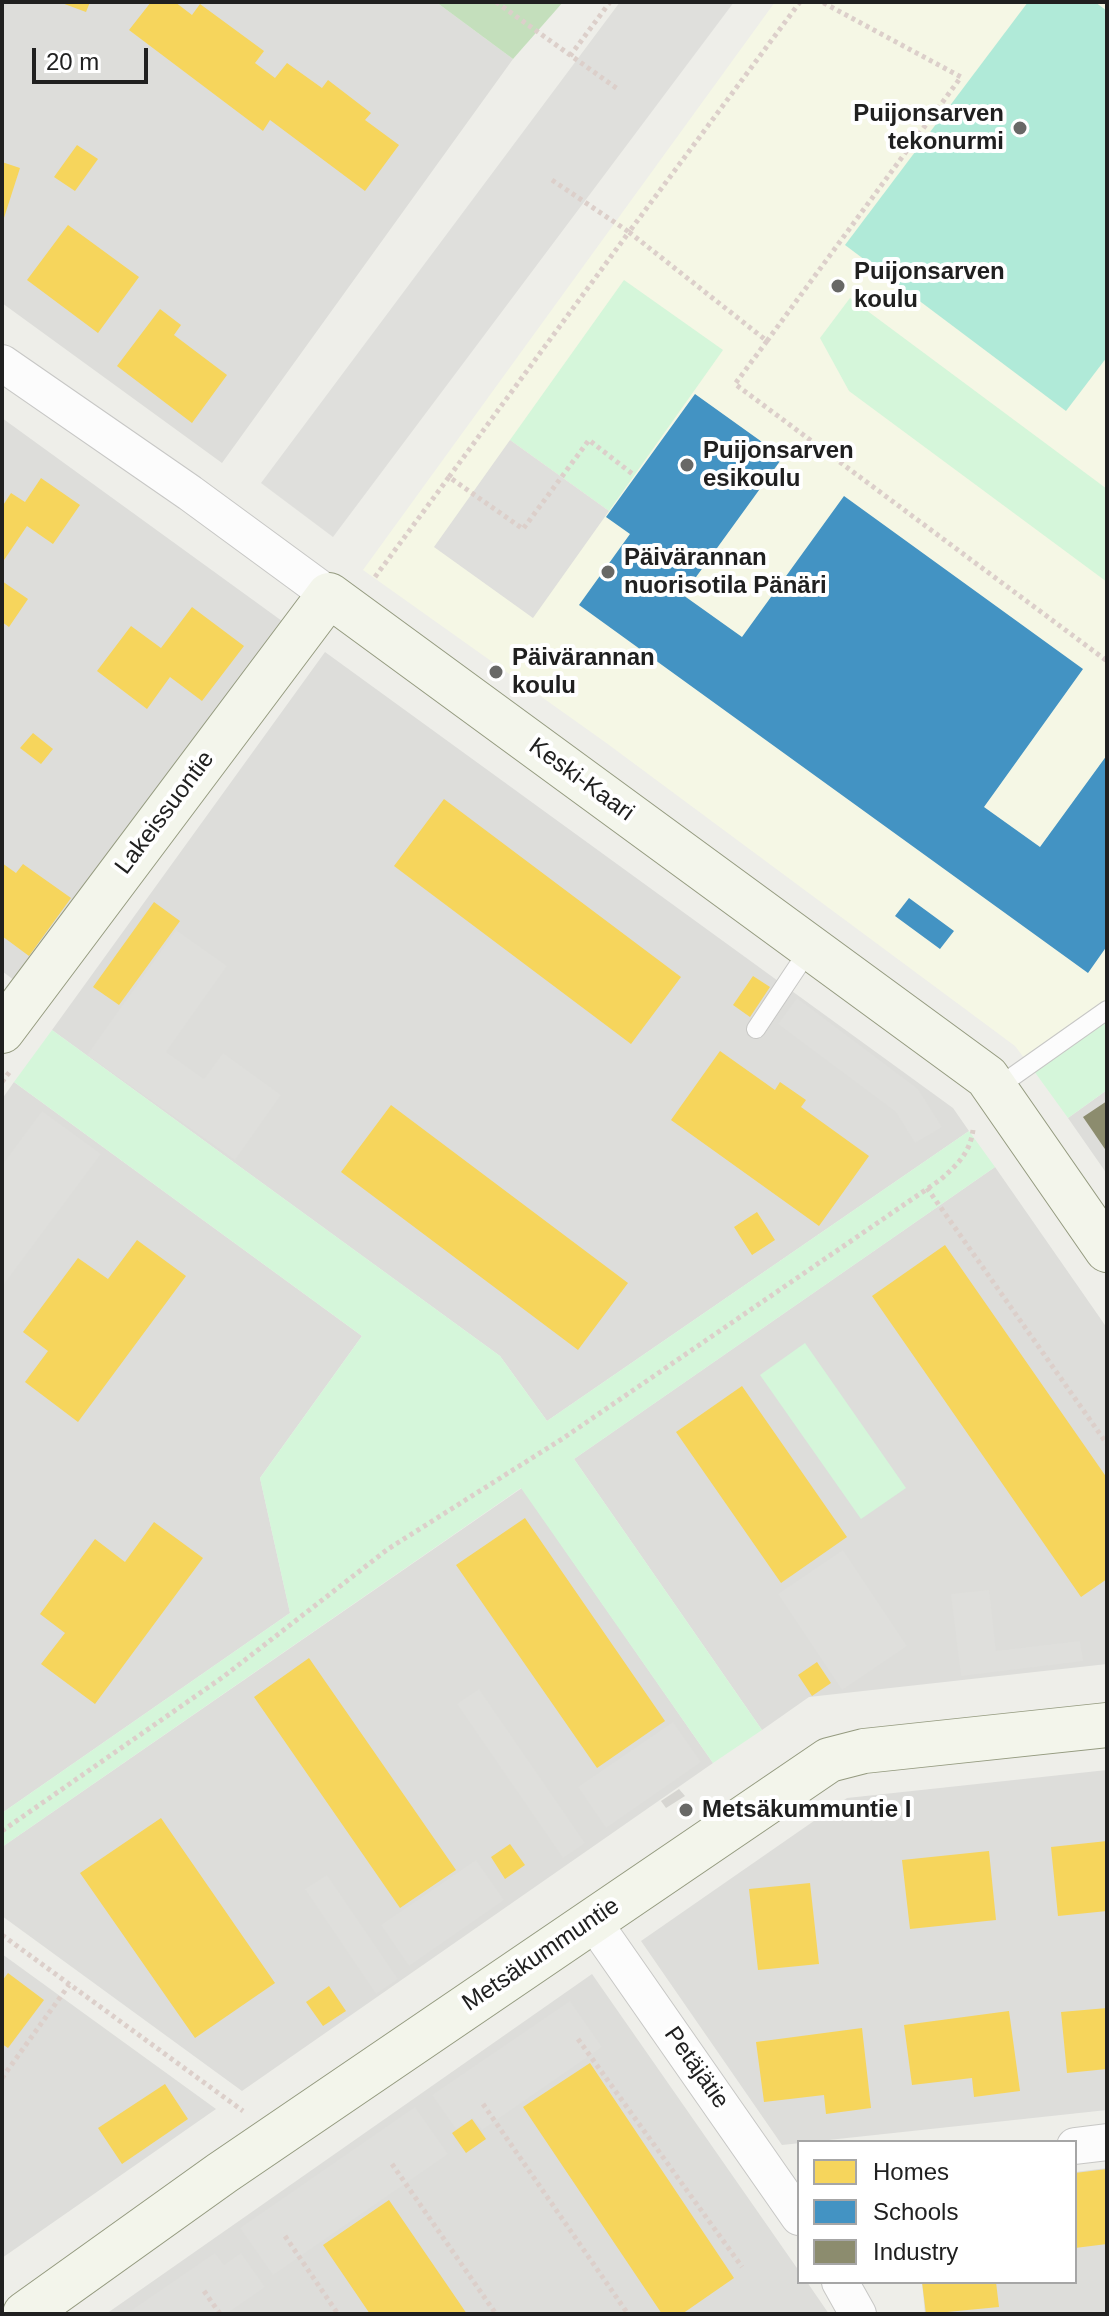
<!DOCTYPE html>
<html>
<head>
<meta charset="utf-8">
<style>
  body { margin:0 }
  #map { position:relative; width:1109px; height:2316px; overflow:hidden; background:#eeeee9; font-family:Helvetica,sans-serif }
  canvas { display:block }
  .frame { position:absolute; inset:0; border:4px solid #202020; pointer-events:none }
  .legend { position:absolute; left:797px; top:2140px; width:280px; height:144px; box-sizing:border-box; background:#fff; border:2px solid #a6a6a6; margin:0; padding:10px 14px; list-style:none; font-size:24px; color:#202020 }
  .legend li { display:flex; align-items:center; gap:16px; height:40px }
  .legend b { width:40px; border:2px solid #a6a6a6 }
  .scale { position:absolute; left:32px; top:48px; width:116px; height:36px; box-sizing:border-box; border:4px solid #202020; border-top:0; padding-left:10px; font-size:24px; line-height:28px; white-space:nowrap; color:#202020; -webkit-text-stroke:6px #fff; paint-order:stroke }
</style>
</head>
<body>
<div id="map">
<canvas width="1109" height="2316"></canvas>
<div class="frame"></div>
<ul class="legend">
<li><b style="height:22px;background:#f6d55c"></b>Homes</li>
<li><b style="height:22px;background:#4393c3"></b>Schools</li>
<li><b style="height:22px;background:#8c8c6e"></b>Industry</li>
</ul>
<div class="scale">20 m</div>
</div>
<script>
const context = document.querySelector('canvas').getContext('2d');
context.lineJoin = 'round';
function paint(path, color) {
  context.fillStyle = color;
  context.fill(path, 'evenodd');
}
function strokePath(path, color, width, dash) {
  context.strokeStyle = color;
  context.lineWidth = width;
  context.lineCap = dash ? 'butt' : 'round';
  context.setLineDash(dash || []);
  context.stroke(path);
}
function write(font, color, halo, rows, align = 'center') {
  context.font = font + ' Helvetica,sans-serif';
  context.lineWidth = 8;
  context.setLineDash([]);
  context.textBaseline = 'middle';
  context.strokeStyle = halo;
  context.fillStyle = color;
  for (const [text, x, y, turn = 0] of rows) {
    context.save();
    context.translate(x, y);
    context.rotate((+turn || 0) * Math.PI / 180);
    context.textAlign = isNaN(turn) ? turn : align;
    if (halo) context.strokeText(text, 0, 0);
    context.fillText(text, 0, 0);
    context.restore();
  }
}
const residential = new Path2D(`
  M 2,2 L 436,2 L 513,59 L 222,463 L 2,303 Z
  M 2,418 L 282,621 L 19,984 L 2,971 Z
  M 325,652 L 953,1108 L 969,1131 L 547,1421 L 500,1356 L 52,1030 Z
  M 14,1082 L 362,1336 L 260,1478 L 290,1613 L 2,1813 L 2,1099 Z
  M 1107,1090 L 1107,1174 L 1068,1118 Z
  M 995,1167 L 1107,1328 L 1107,1664 L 809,1697 L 762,1730 L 574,1459 Z
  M 522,1488 L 713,1763 L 242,2091 L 2,1916 L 2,1847 Z
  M 1107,1770 L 1107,2110 L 782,2145 L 641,1941 L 847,1798 Z
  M 2,1954 L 216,2109 L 2,2258 Z
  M 592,1974 L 799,2271 L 799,2282 L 807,2282 L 829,2314 L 106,2314 Z
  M 1107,2168 L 1107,2314 L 925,2314 L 922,2282 L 1075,2282 L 1075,2172 Z`);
const education = new Path2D(`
  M 775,2 L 1107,2 L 1107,1020 L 1034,1071 L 1015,1046 L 605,742 L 363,570 Z`);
const forest = new Path2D(`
  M 436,2 L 563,2 L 513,59 Z`);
const park = new Path2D(`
  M 624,280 L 723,350 L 609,511 L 510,440 Z
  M 850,298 L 1107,489 L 1107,582 L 849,391 L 820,338 Z
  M 1107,1020 L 1107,1090 L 1068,1118 L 1034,1071 Z
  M 52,1030 L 500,1356 L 547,1421 L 969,1131 L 995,1167 L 574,1459 L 762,1730 L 713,1763 L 521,1488 L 2,1847 L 2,1813 L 290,1613 L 260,1478 L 362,1336 L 14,1082 Z
  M 805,1343 L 906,1488 L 861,1519 L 760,1375 Z`);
const pitch = new Path2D(`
  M 1028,2 L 1095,2 L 1107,11 L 1107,357 L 1066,411 L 845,245 Z`);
const parking = new Path2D(`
  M 620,2 L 734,2 L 333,537 L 261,483 Z
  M 510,440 L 609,511 L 533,618 L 434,547 Z
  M 176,930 L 227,966 L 166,1052 L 204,1079 L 223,1053 L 281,1095 L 235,1160 L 87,1055 Z
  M 797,998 L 918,1089 L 942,1127 L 915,1143 L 896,1112 L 778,1024 Z
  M 42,1111 L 101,1154 L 2,1287 L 2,1165 Z
  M 843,1550 L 907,1646 L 842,1690 L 778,1594 Z
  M 989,1590 L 996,1651 L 1080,1641 L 1083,1661 L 961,1676 L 951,1594 Z
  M 479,1689 L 585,1843 L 563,1858 L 457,1704 Z
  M 673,1722 L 701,1762 L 606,1828 L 578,1787 Z
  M 476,1860 L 504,1900 L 409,1966 L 381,1925 Z
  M 327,1875 L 398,1979 L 376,1994 L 305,1889 Z
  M 570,2001 L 602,2047 L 482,2130 L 473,2118 L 456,2129 L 432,2095 Z
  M 415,2107 L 448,2154 L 273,2275 L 240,2228 Z
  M 215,2253 L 224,2265 L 241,2253 L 265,2287 L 226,2314 L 126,2314 Z`);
const homes = new Path2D(`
  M 59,2 L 90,2 L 86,12 Z
  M 151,2 L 175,2 L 192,15 L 200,4 L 264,51 L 255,63 L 275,78 L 287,63 L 322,88 L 328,80 L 371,113 L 365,120 L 399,145 L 365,191 L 270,120 L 263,131 L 129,30 Z
  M 77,145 L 98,159 L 75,191 L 54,177 Z
  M 2,162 L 20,168 L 3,221 L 2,221 Z
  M 68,225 L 139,277 L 98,333 L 27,280 Z
  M 160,309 L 181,325 L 174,335 L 227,375 L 192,423 L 117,366 Z
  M 41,478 L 80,505 L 53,544 L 27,526 L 2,563 L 2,507 L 11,493 L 25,502 Z
  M 2,581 L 28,599 L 9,627 L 2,622 Z
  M 192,607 L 244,646 L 202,701 L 170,677 L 147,709 L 97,671 L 131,626 L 161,648 Z
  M 33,733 L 53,749 L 41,764 L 20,748 Z
  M 444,799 L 681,977 L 631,1044 L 394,866 Z
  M 2,863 L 16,873 L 23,864 L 71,898 L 29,956 L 2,936 Z
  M 154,902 L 180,921 L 119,1005 L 93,987 Z
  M 753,976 L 770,987 L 750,1017 L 733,1005 Z
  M 720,1051 L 775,1090 L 780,1082 L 806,1100 L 801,1107 L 869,1156 L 819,1226 L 671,1120 Z
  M 391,1105 L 628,1283 L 578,1350 L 341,1172 Z
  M 757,1212 L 775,1240 L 752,1255 L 734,1227 Z
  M 137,1240 L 186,1276 L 78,1422 L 25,1382 L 48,1351 L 23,1332 L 78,1258 L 108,1279 Z
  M 945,1245 L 1107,1478 L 1107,1579 L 1081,1597 L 872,1296 Z
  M 742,1386 L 847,1537 L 781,1583 L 676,1432 Z
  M 525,1518 L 665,1721 L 597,1768 L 456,1565 Z
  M 154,1522 L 203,1558 L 95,1704 L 41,1664 L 65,1633 L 40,1614 L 95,1539 L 125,1562 Z
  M 309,1658 L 456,1870 L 400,1908 L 254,1697 Z
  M 817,1662 L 831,1683 L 812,1696 L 798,1675 Z
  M 161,1818 L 275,1983 L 195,2038 L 80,1873 Z
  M 1107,1841 L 1107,1911 L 1058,1916 L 1051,1847 Z
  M 510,1844 L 525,1865 L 505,1879 L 491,1857 Z
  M 989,1851 L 996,1920 L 910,1929 L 902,1860 Z
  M 810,1883 L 819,1964 L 758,1970 L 749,1889 Z
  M 8,1973 L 44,2000 L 8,2048 L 2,2044 L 2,1981 Z
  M 329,1986 L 346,2011 L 323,2026 L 306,2002 Z
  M 1107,2008 L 1107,2069 L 1067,2073 L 1061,2012 Z
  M 1009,2011 L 1020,2091 L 974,2097 L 972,2078 L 912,2085 L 904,2025 Z
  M 862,2028 L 871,2108 L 826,2114 L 824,2095 L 764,2102 L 756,2042 Z
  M 590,2063 L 734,2278 L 682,2314 L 662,2314 L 523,2107 Z
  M 165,2084 L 188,2119 L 122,2164 L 98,2128 Z
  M 472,2119 L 486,2139 L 466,2153 L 452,2133 Z
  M 1107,2169 L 1107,2244 L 1075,2248 L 1075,2173 Z
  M 389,2200 L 467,2314 L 370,2314 L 323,2245 Z
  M 922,2282 L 996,2282 L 999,2307 L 926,2314 Z`);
const schools = new Path2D(`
  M 695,394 L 783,457 L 683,595 L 742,637 L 844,496 L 1083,669 L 984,807 L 1040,847 L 1107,755 L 1107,946 L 1088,973 L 579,605 L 630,534 L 606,517 Z
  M 909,898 L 954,931 L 940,949 L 895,916 Z`);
const industry = new Path2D(`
  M 1107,1101 L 1107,1152 L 1083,1117 Z`);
const building = new Path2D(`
  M 679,1789 L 685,1796 L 666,1808 L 661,1801 Z`);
const path = new Path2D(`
  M 496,2 L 619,90
  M 570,56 L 610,2
  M 552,180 L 629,232 L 800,2
  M 767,341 L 961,77 L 822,2
  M 449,477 L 629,232 L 767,341 L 735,384 L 1107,661
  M 375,577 L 449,477 L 523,529 L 589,440 L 635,476
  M 2,1082 L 11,1070
  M 927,1188 L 1107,1444
  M 2,1831 L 223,1677 L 388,1549 L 562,1439 L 940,1180 C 957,1165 970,1153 973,1130
  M 2,1935 L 243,2111
  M 578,2039 L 742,2267
  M 2,2078 L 69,1985
  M 483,2104 L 628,2314
  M 392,2164 L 496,2314
  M 285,2236 L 338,2314
  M 204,2291 L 220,2314`);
const lane = new Path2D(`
  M 756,1029 L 810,948
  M 995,1089 L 1107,1010`);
const street = new Path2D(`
  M 2,363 L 190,493 L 329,595
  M 592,1920 L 799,2217
  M 1075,2146 L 1107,2142
  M 840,2282 L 858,2314`);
const secondary = new Path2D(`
  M 2,1031 L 329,595 L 987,1077 L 1107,1250
  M 25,2314 L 222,2173 L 829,1760 L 864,1751 L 1107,1725`);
const markers = [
  [1020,128,8,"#686866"],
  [838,286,8,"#686866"],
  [687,465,8,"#686866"],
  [608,572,8,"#686866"],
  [496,672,8,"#686866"],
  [686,1810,8,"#686866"]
];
const poiNames = [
  ["Puijonsarven",1004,114,"right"],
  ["tekonurmi",1004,142,"right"],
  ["Puijonsarven",854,272],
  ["koulu",854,300],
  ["Puijonsarven",703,451],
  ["esikoulu",703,479],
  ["Päivärannan",624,558],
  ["nuorisotila Pänäri",624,586],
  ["Päivärannan",512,658],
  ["koulu",512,686],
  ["Metsäkummuntie I",702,1810]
];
const streetNames = [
  ["Keski-Kaari",581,780,36],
  ["Lakeissuontie",165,813,-53],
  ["Metsäkummuntie",541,1955,-34],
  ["Petäjätie",696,2068,55]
];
paint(residential, '#ddddda');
paint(education, '#f5f7e5');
paint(forest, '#c4dfbc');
paint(park, '#d5f6da');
paint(pitch, '#b0ead8');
paint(parking, '#dfdfdc');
paint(homes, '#f6d55c');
paint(schools, '#4393c3');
paint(industry, '#8c8c6e');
paint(building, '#d6d5d1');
strokePath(lane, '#c7c7c5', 20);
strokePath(street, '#c7c7c5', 38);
strokePath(secondary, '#949a7f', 46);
strokePath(path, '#dccfca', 5, [4, 4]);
strokePath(lane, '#fcfcfc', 18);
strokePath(street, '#fcfcfc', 36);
strokePath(secondary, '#f3f5eb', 44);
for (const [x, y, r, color] of markers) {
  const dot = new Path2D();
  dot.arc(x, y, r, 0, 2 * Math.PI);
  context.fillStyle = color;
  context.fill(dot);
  strokePath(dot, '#fff', 3);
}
write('bold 24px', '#202020', '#fff', poiNames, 'left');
write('24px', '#202020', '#fff', streetNames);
</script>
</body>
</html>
